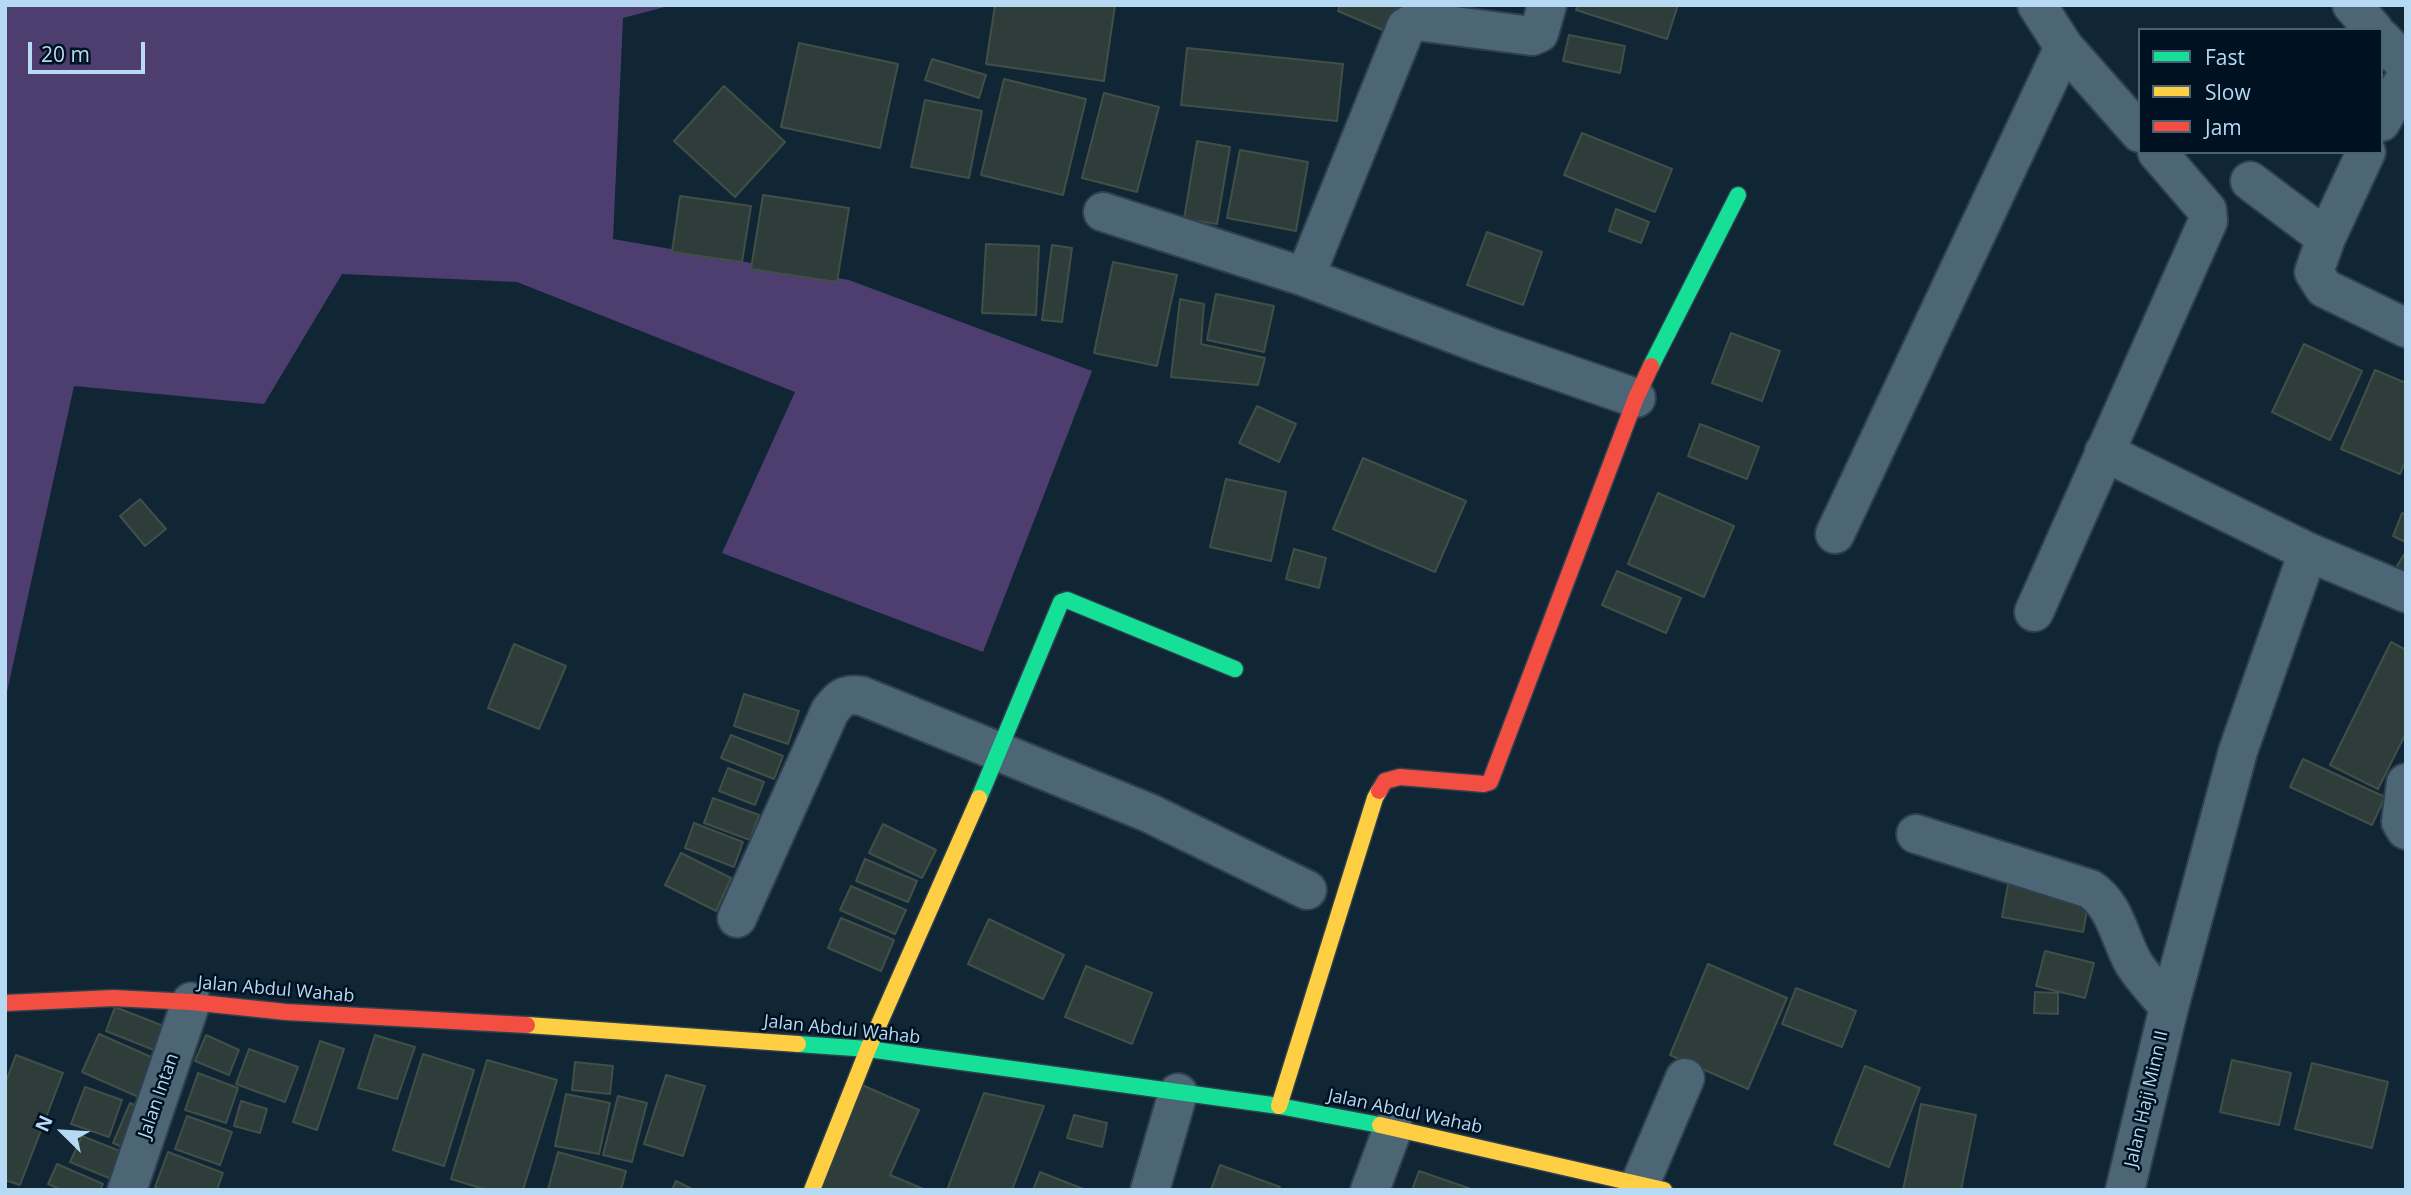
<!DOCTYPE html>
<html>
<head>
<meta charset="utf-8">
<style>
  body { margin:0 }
  #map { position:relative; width:2411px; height:1195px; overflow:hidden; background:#102635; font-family:"Open Sans",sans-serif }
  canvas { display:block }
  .frame { position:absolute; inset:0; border:7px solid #b6d9f4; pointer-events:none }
  .legend { position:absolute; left:2138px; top:28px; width:245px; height:126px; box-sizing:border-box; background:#001221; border:2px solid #496275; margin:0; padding:9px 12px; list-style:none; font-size:21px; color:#b6d9f4 }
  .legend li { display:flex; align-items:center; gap:14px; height:35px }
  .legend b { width:35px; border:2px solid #496275 }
  .north { position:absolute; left:28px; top:1097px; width:70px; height:70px; -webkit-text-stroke:5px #001221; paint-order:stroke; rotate:294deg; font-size:19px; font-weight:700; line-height:28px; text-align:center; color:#b6d9f4 }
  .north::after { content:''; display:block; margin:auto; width:24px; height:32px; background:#b6d9f4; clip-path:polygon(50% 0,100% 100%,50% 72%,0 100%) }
  .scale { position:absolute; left:28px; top:42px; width:117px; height:32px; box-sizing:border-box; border:4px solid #b6d9f4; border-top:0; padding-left:9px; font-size:21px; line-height:24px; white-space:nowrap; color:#b6d9f4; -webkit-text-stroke:5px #001221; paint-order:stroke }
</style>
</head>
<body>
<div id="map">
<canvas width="2411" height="1195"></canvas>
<div class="frame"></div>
<ul class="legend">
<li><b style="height:9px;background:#16e098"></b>Fast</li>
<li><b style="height:9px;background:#ffcf43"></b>Slow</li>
<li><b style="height:9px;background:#f24e42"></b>Jam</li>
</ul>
<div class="north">N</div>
<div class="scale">20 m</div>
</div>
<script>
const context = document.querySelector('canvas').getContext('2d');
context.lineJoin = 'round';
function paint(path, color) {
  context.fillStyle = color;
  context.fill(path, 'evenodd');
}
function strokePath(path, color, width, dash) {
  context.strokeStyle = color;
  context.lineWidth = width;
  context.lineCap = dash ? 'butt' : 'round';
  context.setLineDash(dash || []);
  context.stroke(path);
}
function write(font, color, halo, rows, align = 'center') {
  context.font = font + ' "Open Sans",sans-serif';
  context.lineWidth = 5;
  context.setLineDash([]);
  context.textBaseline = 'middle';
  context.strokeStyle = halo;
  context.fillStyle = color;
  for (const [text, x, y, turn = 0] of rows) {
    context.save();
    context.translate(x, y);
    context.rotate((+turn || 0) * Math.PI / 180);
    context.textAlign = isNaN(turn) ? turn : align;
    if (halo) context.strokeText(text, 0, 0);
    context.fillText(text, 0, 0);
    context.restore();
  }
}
const green = new Path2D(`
  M 5,5 L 672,5 L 623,18 L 613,239 L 849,280 L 1092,371 L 983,652 L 722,553 L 795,392 L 517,282 L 342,274 L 264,404 L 74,386 L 5,701 Z`);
const building = new Path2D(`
  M 995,5 L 1115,5 L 1104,81 L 986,64 Z
  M 1340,5 L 1404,5 L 1392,34 L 1338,11 Z
  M 1578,5 L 1678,5 L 1667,39 L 1576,10 Z
  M 1569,35 L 1625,46 L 1620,73 L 1563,61 Z
  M 799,43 L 898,64 L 880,148 L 781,127 Z
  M 1187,48 L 1343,64 L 1337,121 L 1181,105 Z
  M 932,59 L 986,75 L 979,98 L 925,80 Z
  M 1004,79 L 1086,99 L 1063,195 L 981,175 Z
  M 724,86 L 785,142 L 735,197 L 674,141 Z
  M 1104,93 L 1159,107 L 1137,192 L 1082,178 Z
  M 925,100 L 982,111 L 969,178 L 911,167 Z
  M 1582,133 L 1672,169 L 1655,212 L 1564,175 Z
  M 1197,141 L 1230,147 L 1217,224 L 1184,219 Z
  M 1240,150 L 1308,162 L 1296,231 L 1227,218 Z
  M 763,195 L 849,208 L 837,282 L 751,269 Z
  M 680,196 L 751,206 L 742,262 L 672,252 Z
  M 1616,209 L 1649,222 L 1641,243 L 1609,231 Z
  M 1487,232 L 1542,252 L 1523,305 L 1467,285 Z
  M 986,244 L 1039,246 L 1036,315 L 982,313 Z
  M 1052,245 L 1072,248 L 1062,322 L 1042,320 Z
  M 1113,262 L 1177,275 L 1157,366 L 1094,353 Z
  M 1216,294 L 1274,306 L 1264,352 L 1207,340 Z
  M 1180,299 L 1204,304 L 1201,344 L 1265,358 L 1258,385 L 1171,377 Z
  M 1731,333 L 1780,351 L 1762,401 L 1712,383 Z
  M 2304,344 L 2362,371 L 2330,440 L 2272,412 Z
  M 2375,370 L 2406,383 L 2406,460 L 2400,474 L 2341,449 Z
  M 1257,406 L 1296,424 L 1279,462 L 1239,443 Z
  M 1700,424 L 1759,447 L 1747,479 L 1688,456 Z
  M 1363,458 L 1466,501 L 1435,572 L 1333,529 Z
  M 1226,479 L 1286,492 L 1271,561 L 1210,547 Z
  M 1658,493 L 1734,526 L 1704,597 L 1628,564 Z
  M 140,499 L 166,529 L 145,546 L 120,516 Z
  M 2402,513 L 2406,515 L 2405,542 L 2393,536 Z
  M 1294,549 L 1326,558 L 1319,588 L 1286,579 Z
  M 2406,551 L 2406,585 L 2391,576 Z
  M 1617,571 L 1681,598 L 1666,633 L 1602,605 Z
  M 2391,642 L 2406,650 L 2406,733 L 2378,789 L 2330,765 Z
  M 514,644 L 566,666 L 539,729 L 488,708 Z
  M 744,694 L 799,711 L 788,744 L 734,726 Z
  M 731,735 L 783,756 L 774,779 L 721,758 Z
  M 2303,759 L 2385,797 L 2372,825 L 2290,787 Z
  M 728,768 L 764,782 L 755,805 L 719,791 Z
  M 713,798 L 759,815 L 750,840 L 704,823 Z
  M 694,823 L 743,842 L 734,867 L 685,848 Z
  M 883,824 L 936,850 L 922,878 L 869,853 Z
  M 681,853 L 731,878 L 716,911 L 665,885 Z
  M 865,859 L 917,881 L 908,902 L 856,881 Z
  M 2009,879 L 2090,895 L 2083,932 L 2002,917 Z
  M 851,886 L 906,910 L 895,934 L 840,910 Z
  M 841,918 L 894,940 L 881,971 L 828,948 Z
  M 989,919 L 1064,955 L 1043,999 L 968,964 Z
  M 2045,951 L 2094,963 L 2085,998 L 2036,986 Z
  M 1708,964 L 1787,998 L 1748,1089 L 1670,1055 Z
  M 1086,966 L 1152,993 L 1132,1044 L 1065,1017 Z
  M 1796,988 L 1856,1011 L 1842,1047 L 1782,1024 Z
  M 2035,992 L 2058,993 L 2058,1014 L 2034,1013 Z
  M 115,1007 L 179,1032 L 169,1056 L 106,1031 Z
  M 99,1034 L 167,1064 L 150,1102 L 82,1072 Z
  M 206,1035 L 239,1050 L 229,1075 L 195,1061 Z
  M 375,1035 L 415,1047 L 397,1099 L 358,1088 Z
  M 320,1041 L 344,1049 L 317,1130 L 293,1122 Z
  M 249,1049 L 298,1067 L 285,1102 L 236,1084 Z
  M 423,1054 L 474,1070 L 444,1166 L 393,1150 Z
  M 16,1055 L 63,1073 L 20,1185 L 5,1180 L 5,1084 Z
  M 487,1060 L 557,1080 L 523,1190 L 487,1190 L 451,1179 Z
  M 2232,1060 L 2291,1073 L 2279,1125 L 2220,1112 Z
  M 575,1062 L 613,1066 L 610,1094 L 572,1090 Z
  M 2312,1063 L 2388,1082 L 2372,1148 L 2295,1129 Z
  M 1865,1066 L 1920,1088 L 1889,1167 L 1834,1144 Z
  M 198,1073 L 238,1088 L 226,1123 L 185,1110 Z
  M 666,1075 L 705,1086 L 683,1156 L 644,1144 Z
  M 862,1085 L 919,1110 L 890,1175 L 926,1190 L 821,1190 Z
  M 85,1087 L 122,1100 L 109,1137 L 71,1124 Z
  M 984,1093 L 1044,1106 L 1012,1190 L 947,1190 Z
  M 566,1094 L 610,1103 L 599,1154 L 555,1146 Z
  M 618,1096 L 647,1103 L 632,1162 L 603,1155 Z
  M 241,1101 L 267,1109 L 260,1133 L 234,1126 Z
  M 130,1103 L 151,1112 L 134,1152 L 113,1143 Z
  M 1921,1104 L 1976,1115 L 1961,1190 L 1903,1190 Z
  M 1074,1115 L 1107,1123 L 1102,1147 L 1067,1138 Z
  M 187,1116 L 232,1132 L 220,1165 L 175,1149 Z
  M 82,1136 L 125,1153 L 114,1180 L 70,1162 Z
  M 168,1152 L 223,1173 L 217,1190 L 161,1190 L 155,1187 Z
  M 558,1152 L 626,1171 L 621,1190 L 548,1190 Z
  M 57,1164 L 103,1184 L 100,1190 L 62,1190 L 48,1184 Z
  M 1220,1165 L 1280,1187 L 1279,1190 L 1211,1190 Z
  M 1419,1171 L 1474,1190 L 1412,1190 Z
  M 1040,1172 L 1086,1190 L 1033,1190 Z
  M 676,1181 L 694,1190 L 672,1190 Z`);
const street = new Path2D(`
  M 1547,5 L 1539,33 L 1532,36 L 1416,21 L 1406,27 L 1305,277 L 1489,347 L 1636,398
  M 2352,5 L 2374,30
  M 2381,38 L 2406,65
  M 2064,47 L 2140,133
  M 2381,122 L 2406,77
  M 2366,152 L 2326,238 L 2314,272 L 2324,288 L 2406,328
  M 2250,181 L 2326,238
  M 1103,212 L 1305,277
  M 2104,452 L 2308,552 L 2406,593
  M 1835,534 L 2064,47 L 2037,5
  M 2034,612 L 2208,221 L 2207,210 L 2157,152
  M 2406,783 L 2401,822 L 2406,830
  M 1916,834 L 2090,889 C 2116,906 2119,938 2134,964 C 2144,979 2157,993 2169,1007
  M 737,918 L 830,711 C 840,698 845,693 862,696 L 1149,813 L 1307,890
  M 1640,1184 L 1685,1078
  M 127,1190 L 191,1002
  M 1150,1190 L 1178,1093
  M 1370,1190 L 1393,1128
  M 2125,1190 L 2169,1007 L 2238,751 L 2308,552`);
const fast = new Path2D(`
  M 1651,366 L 1738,195
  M 979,798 L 1061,602 L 1067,600 L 1235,669
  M 798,1044 L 868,1049 L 1279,1106 L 1380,1125`);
const slow = new Path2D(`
  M 527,1025 L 798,1044
  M 1279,1106 L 1375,798 L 1379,791
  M 1380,1125 L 1664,1190
  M 812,1190 L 868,1049 L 979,798`);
const jam = new Path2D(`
  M 1379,791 L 1385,781 L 1400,777 L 1484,784 L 1490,782 L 1636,398 L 1651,366
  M 5,1003 L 114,998 L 191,1002 L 286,1012 L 527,1025`);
const streetNames = [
  ["Jalan Abdul Wahab",276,990,5],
  ["Jalan Abdul Wahab",842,1030,6],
  ["Jalan Intan",159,1096,-71],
  ["Jalan Haji Minn II",2147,1099,-77],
  ["Jalan Abdul Wahab",1405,1112,12]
];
paint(green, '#4e3d6f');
paint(building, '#2f3d3a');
strokePath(building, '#414f47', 2);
strokePath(street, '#2f404e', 42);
strokePath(fast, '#2f404e', 19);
strokePath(slow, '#2f404e', 19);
strokePath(jam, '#2f404e', 19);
strokePath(street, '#4c6676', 38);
strokePath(fast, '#16e098', 16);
strokePath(slow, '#ffcf43', 16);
strokePath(jam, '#f24e42', 16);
write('18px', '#b6d9f4', '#001221', streetNames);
</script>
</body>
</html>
